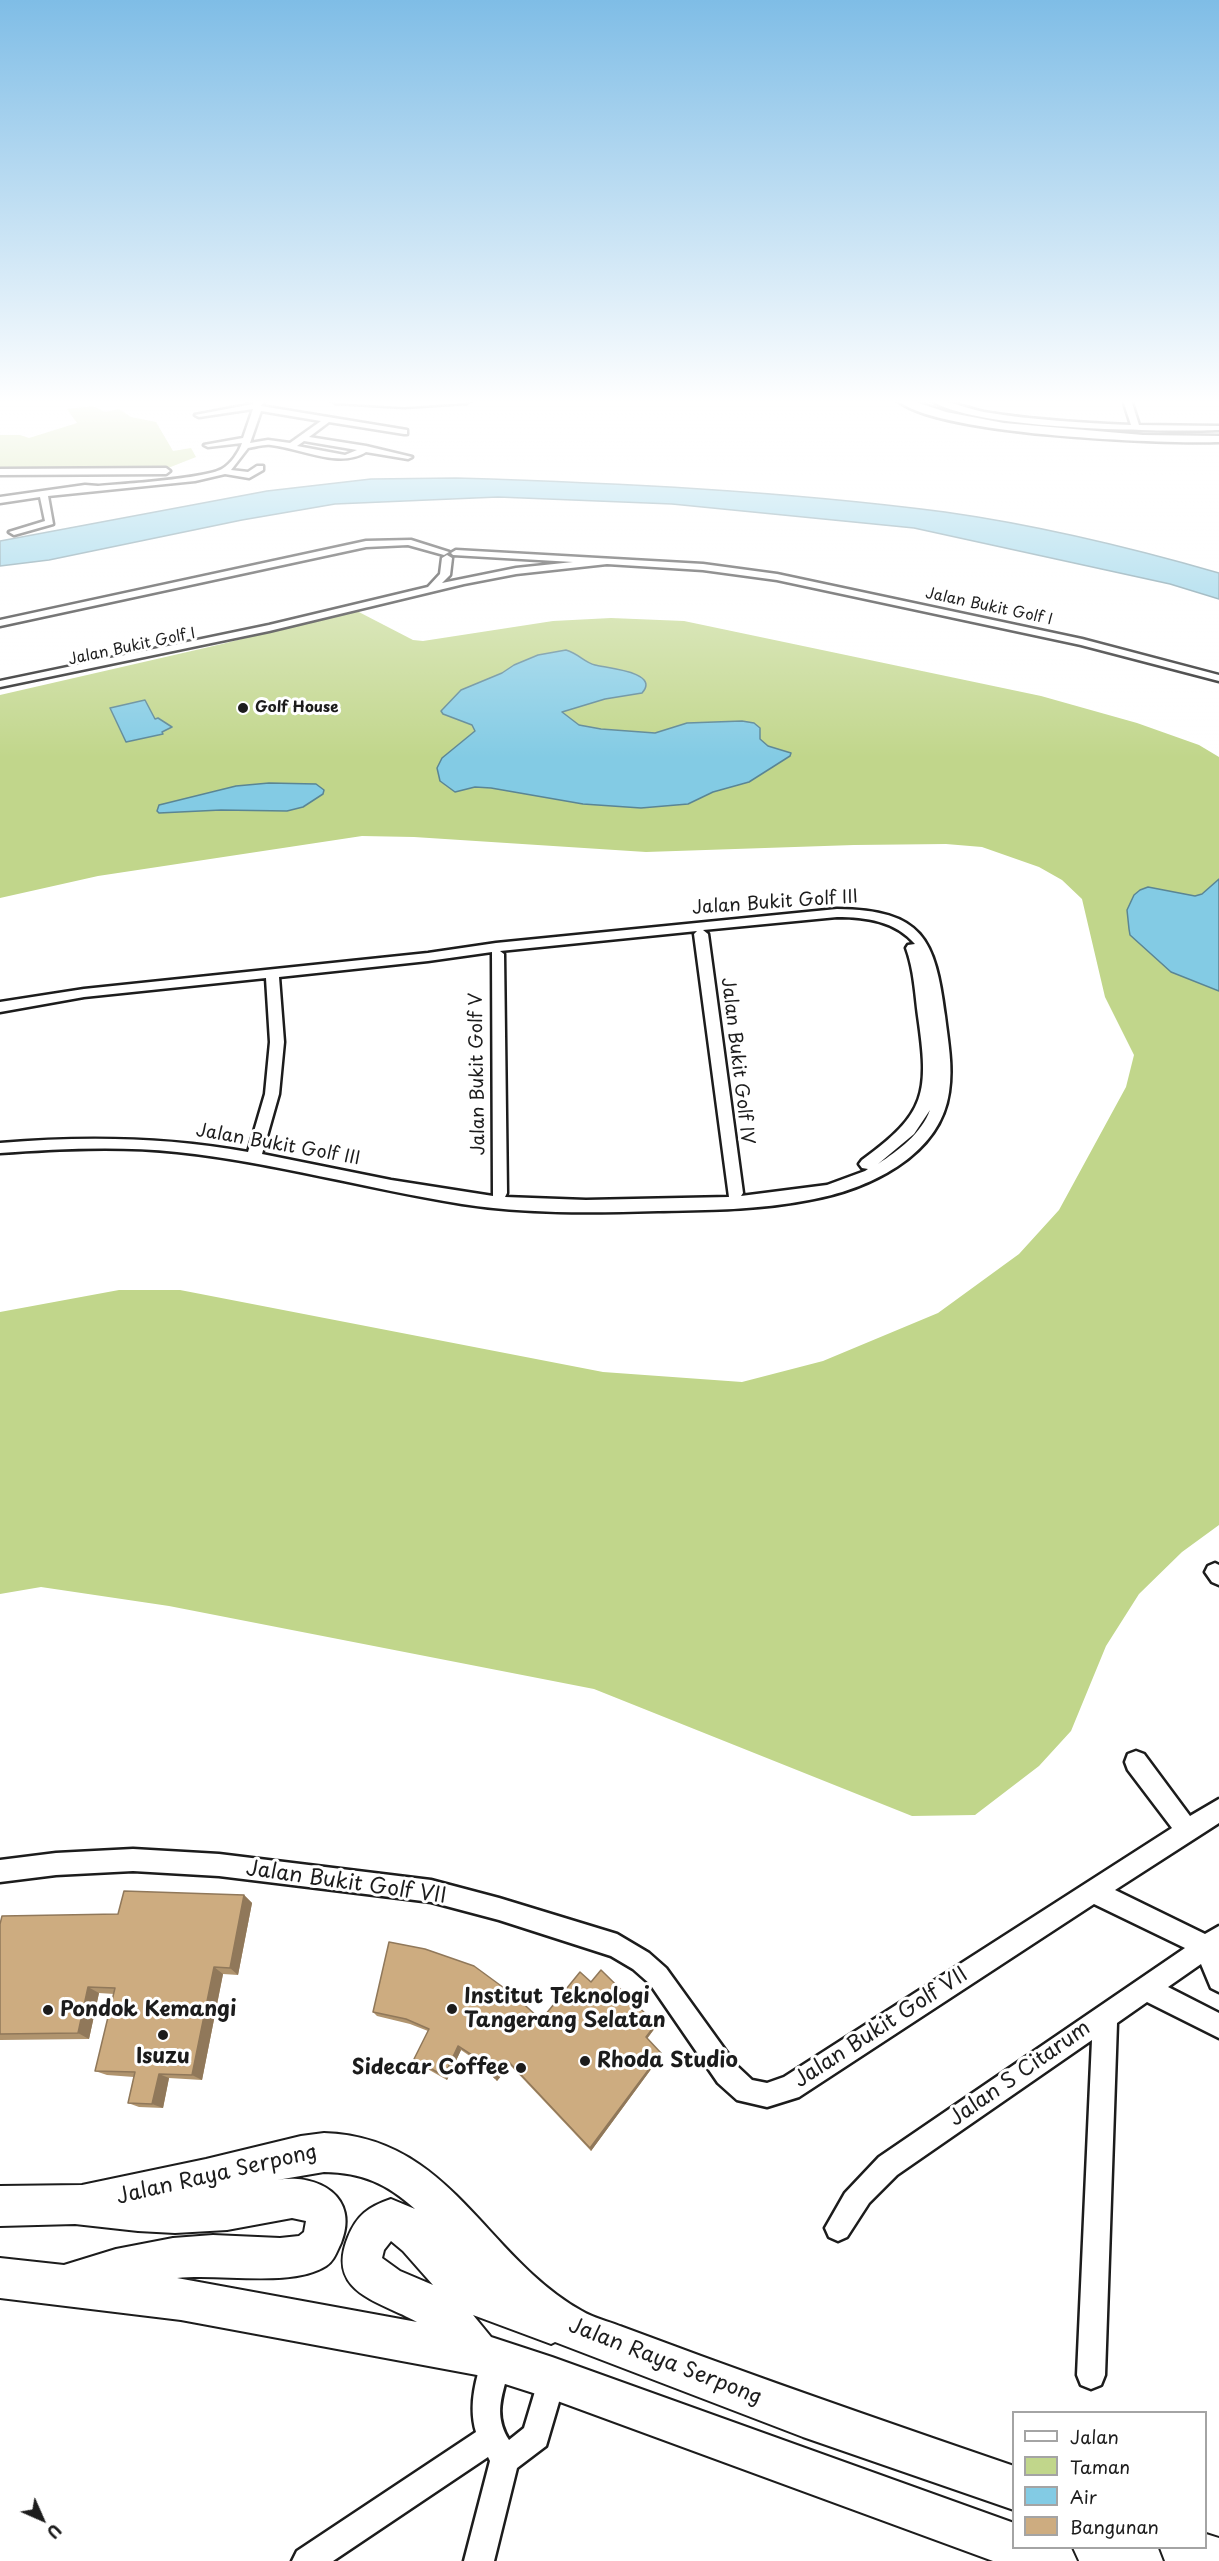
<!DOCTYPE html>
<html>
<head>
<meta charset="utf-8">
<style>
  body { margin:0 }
  #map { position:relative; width:1219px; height:2561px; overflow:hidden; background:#fff; font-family:"Playpen Sans",sans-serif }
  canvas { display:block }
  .legend { position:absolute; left:1012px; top:2411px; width:195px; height:138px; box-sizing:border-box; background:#fff; border:2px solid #a4a4a4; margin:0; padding:8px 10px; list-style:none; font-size:18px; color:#1c1c1c }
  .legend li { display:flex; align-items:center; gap:12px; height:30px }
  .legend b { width:30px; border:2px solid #a4a4a4 }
  .north { position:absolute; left:12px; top:2489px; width:60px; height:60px; -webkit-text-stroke:4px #fff; paint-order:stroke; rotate:135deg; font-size:16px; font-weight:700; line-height:24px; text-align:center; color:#1c1c1c }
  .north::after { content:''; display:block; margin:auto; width:21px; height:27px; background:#1c1c1c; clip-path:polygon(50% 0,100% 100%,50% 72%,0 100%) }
</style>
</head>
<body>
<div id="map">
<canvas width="1219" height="2561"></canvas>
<ul class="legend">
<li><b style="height:8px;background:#fff"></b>Jalan</li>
<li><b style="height:16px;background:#c1d68b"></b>Taman</li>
<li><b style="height:16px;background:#83cbe4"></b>Air</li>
<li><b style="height:16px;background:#cdac80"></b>Bangunan</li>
</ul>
<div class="north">U</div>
</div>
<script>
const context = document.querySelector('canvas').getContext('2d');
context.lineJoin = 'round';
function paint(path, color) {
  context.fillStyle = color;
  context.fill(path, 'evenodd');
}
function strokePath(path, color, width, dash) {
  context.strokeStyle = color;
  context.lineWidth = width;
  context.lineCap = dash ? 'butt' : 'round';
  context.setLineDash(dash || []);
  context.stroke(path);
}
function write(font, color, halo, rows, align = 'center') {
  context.font = font + ' "Playpen Sans",sans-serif';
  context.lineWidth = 6;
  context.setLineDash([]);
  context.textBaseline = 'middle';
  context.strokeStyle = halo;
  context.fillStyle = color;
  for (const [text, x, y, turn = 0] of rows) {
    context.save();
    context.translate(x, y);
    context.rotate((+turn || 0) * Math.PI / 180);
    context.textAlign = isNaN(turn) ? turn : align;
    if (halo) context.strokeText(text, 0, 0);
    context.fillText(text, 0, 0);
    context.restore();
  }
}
const green = new Path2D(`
  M 93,406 L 105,412 L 119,409 L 131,417 L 156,422 L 173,451 L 191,448 L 196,457 L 163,470 L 139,467 L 0,471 L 0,435 L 20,435 L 29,438 L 77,423 L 67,409 Z
  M 355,610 L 413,640 L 423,641 L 553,621 L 611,618 L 684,621 L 1041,696 L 1137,723 L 1199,745 L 1219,757 L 1219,1525 L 1182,1552 L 1139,1594 L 1106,1646 L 1071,1731 L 1039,1766 L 975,1815 L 912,1816 L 594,1689 L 169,1606 L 41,1587 L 0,1594 L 0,1312 L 119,1290 L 180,1290 L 603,1372 L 742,1382 L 823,1361 L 938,1313 L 1019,1254 L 1059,1210 L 1126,1087 L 1134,1055 L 1105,997 L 1082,899 L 1062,880 L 1039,867 L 982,847 L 946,844 L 854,845 L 646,852 L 414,837 L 362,836 L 98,876 L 0,898 L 0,695 L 222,644 Z`);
const water = new Path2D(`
  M 456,478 C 619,483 783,491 945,512 C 1037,525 1129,547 1219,573 L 1219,599 L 1170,584 L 914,528 L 672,504 L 498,497 L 335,504 L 242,520 L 49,560 L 0,566 L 0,541 L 267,491 L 371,479 Z
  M 566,650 C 579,654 584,662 595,665 C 606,668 661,672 642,693 L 605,699 L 562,712 L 579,725 L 601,729 L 655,733 L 687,723 L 742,721 L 754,723 L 760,728 L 760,739 L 768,746 L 791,753 L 790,756 L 749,782 L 713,792 L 688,804 L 641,808 L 583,804 L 491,788 L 475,787 L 455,792 L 440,781 L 437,768 L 442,758 L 475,731 L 472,725 L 443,714 L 441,711 L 461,690 L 502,673 L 514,665 L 538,655 Z
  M 145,700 L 155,719 L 158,718 L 172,727 L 162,732 L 163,734 L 126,742 L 110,708 Z
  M 269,783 L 316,784 L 324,790 L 323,794 L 303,807 L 287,811 L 221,810 L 159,813 L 157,811 L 159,805 L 236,786 Z
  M 1219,879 L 1219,991 L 1171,972 L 1130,935 L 1129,929 L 1127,910 L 1134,895 L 1140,890 L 1148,887 L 1195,896 L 1202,894 Z`);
const street = new Path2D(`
  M 256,400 L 265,400 L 261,406 L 407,430 L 407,434 L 404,434 L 329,422 L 309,437 L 366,446 L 412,457 L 408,459 L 366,452 C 339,469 300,448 271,445 C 264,444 255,447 248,448 L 231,470 L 248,472 L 257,466 L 263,466 L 263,470 L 249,478 L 225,474 L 195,481 L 48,496 L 53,524 L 14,535 L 9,532 L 45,521 L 40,497 L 0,503 L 0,497 L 85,485 L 98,486 C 123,484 204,479 222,469 C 231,464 239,452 242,443 L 208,447 L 204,445 L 243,438 L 253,409 L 199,417 L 195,415 L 253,404 ZM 261,411 L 321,421 L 290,443 L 268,440 L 250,443 ZM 304,441 L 357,450 L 345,455 L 297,446 Z
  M 931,400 C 944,399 969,409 984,412 C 1032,420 1082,423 1131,425 L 1123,400 L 1131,400 L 1139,425 L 1219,426 L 1219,430 C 1165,432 970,430 931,400 Z
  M 0,469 L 166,468 L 170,471 L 166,474 L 0,475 Z
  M 411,540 L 449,552 L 444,555 L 408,545 L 366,547 L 0,626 L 0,620 L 366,541 Z
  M 456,550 L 703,564 L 777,574 L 1082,639 L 1219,675 L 1219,681 L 1081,645 L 777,580 L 703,570 L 607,564 L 516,574 L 464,584 L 269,631 L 0,687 L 0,681 L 269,625 L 428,587 L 440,574 L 442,558 L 447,555 L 452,558 L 450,575 L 442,583 L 516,568 L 573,562 L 453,555 L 451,553 Z
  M 837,909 C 923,910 935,939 945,1016 C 948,1041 953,1067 949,1092 C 940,1157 866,1190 809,1200 C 759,1210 708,1210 658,1211 C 592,1213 527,1214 462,1204 C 367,1189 273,1162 177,1152 C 118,1146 59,1149 0,1153 L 0,1143 C 84,1136 165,1137 248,1152 L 265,1094 L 270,1042 L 266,978 L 84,997 L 0,1012 L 0,1002 L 84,989 L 428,953 L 496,943 ZM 837,917 C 866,917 895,921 915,944 L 908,945 L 906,948 C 914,970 915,993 918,1016 C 929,1093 927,1113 862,1160 L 859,1164 L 862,1168 L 868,1169 L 865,1171 L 827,1185 L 741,1196 L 743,1193 L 708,934 L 703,930 ZM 697,931 L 694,934 L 729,1197 L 586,1200 L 505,1197 L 507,1193 L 504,954 L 500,951 ZM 492,952 L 493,1196 L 391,1180 L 262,1154 L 279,1094 L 284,1042 L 279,977 L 428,961 ZM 930,1110 C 921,1134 899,1150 878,1164 L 914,1134 Z
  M 1215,1563 L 1219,1565 L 1219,1585 L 1212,1582 L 1205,1572 L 1208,1566 Z
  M 1136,1751 L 1144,1754 L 1190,1816 L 1219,1799 L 1219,1823 L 1115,1890 L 1205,1934 L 1219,1926 L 1219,1992 L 1211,1988 L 1201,1964 L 1168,1987 L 1219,2013 L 1219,2038 L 1147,2002 L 1117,2023 L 1105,2375 L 1101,2385 L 1091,2389 L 1081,2385 L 1077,2375 L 1092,2040 L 897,2175 L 869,2203 L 847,2237 L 838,2241 L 829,2237 L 825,2228 L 845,2193 L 879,2157 L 1185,1948 L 1094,1904 L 799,2097 L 767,2107 L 737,2100 L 718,2083 L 650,1984 L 633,1969 L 611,1956 L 499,1920 L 431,1902 L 219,1876 L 133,1871 L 56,1875 L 0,1882 L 0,1860 L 56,1853 L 133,1849 L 219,1854 L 431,1880 L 499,1898 L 617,1934 L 649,1953 L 666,1968 L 736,2065 L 752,2080 L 767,2083 L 784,2077 L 1172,1828 L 1128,1770 L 1125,1762 L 1128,1754 Z
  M 496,2346 L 506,2350 C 517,2378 486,2403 509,2440 L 524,2428 L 542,2368 L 552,2364 L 562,2368 L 566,2378 L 546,2446 L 517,2468 L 494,2561 L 464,2561 L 490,2461 L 488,2457 L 333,2561 L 292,2561 L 297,2551 L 476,2432 C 468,2405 476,2376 486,2350 Z`);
const secondary = new Path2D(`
  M 331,400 L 471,400 L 466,403 L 404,407 L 336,403 Z
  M 897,400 L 910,400 L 946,412 L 1004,423 L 1143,435 L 1219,436 L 1219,442 C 1160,444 937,435 897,400 Z`);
const primary = new Path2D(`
  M 324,2133 C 451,2137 484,2256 582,2311 C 593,2318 608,2321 620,2326 C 647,2336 674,2346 701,2356 C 805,2394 909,2430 1014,2466 L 1014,2510 L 803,2437 L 555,2342 L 551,2344 L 473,2315 L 491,2337 L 552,2357 L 1014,2523 L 1014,2548 L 1071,2548 L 1077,2561 L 993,2561 L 552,2399 L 477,2375 L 181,2320 L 0,2298 L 0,2258 L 64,2265 L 116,2249 L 173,2238 L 213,2235 L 280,2238 L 299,2236 L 304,2232 L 306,2221 L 292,2218 L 227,2230 L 175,2233 L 138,2231 L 75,2224 L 0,2226 L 0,2186 L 82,2185 L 206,2159 L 301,2136 ZM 324,2172 C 363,2173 386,2183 415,2209 L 391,2199 C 368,2207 357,2215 348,2237 C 325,2293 380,2301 417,2322 L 177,2278 C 220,2273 291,2288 326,2266 C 334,2261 337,2251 341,2243 C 360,2197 318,2173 277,2180 ZM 391,2241 L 403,2251 L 433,2285 L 400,2271 L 382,2258 L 384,2250 Z
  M 1206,2534 L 1219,2538 L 1219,2561 L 1165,2561 L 1160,2548 L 1206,2548 Z`);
const wall = new Path2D(`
  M 244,1895 L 252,1903 L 238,1975 L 223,1974 L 202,2080 L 169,2078 L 163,2108 L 139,2107 L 128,2103 L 134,2077 L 107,2075 L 95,2071 L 114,1994 L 99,1993 L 89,2039 L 0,2040 L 0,1924 L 118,1914 Z
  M 591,1982 L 655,2028 L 647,2039 L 661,2053 L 660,2057 L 591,2151 L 510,2065 L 497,2081 L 477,2061 L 461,2050 L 447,2080 L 417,2063 L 414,2059 L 428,2031 L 410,2024 L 377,2016 L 373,2012 L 541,2020 Z`);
const shadedWall = new Path2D(`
  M 244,1895 L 252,1903 L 238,1975 L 230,1968 Z
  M 214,1967 L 223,1974 L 202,2080 L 192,2075 Z
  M 88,1987 L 99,1993 L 89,2039 L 78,2033 Z
  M 656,2024 L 655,2028 L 645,2041 L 646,2037 Z
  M 458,2046 L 461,2050 L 447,2080 L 444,2076 Z
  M 661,2053 L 660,2057 L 591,2151 L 590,2148 Z
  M 508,2061 L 510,2065 L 497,2081 L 495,2078 Z
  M 159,2074 L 169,2078 L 163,2108 L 152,2104 Z`);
const building = new Path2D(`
  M 124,1891 L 244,1895 L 230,1968 L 214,1967 L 192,2075 L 159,2074 L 152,2104 L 128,2103 L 135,2072 L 95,2071 L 115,1988 L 88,1987 L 78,2033 L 0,2034 L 0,1924 L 2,1916 L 118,1914 Z
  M 389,1942 L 425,1949 L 474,1966 L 515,1996 L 541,2020 L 580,1972 L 591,1982 L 601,1970 L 656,2024 L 646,2037 L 661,2053 L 590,2148 L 508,2061 L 495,2078 L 475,2057 L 458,2046 L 444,2076 L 414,2059 L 429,2029 L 406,2019 L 373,2012 Z`);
const markers = [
  [243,708,6,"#1c1c1c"],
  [452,2009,6,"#1c1c1c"],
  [48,2010,6,"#1c1c1c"],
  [163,2035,6,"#1c1c1c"],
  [585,2061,6,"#1c1c1c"],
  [521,2068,6,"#1c1c1c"]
];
const farStreetnames = [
  ["Jalan Bukit Golf I",989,607,12],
  ["Jalan Bukit Golf I",132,647,-12]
];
const farPoinames = [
  ["Golf House",255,708]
];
const streetNames = [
  ["Jalan Bukit Golf III",775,903,-4],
  ["Jalan Bukit Golf IV",737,1061,83],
  ["Jalan Bukit Golf V",478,1074,-91],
  ["Jalan Bukit Golf III",278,1145,10]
];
const nearStreetnames = [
  ["Jalan Bukit Golf VII",346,1883,8],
  ["Jalan Bukit Golf VII",881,2028,-33],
  ["Jalan S Citarum",1020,2074,-35],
  ["Jalan Raya Serpong",217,2175,-13],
  ["Jalan Raya Serpong",665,2362,21]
];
const nearPoinames = [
  ["Institut Teknologi",464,1997],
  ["Tangerang Selatan",464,2021],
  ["Pondok Kemangi",60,2010],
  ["Isuzu",163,2057,"center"],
  ["Rhoda Studio",597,2061],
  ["Sidecar Coffee",509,2068,"right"]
];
paint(green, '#c1d68b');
paint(water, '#83cbe4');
strokePath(water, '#5a8594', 1.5);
strokePath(street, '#1c1c1c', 5);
strokePath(secondary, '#1c1c1c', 5);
strokePath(primary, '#1c1c1c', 4);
paint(street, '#fff');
paint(secondary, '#fff');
paint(primary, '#fff');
paint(wall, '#b0946e');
paint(shadedWall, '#90785a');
paint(building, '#cdac80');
strokePath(building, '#90785a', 1.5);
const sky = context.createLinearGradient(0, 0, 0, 758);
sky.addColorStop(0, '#7fbde6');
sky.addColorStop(0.53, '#fff');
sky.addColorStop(1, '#ffffff00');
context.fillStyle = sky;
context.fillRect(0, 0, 1219, 758);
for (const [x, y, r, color] of markers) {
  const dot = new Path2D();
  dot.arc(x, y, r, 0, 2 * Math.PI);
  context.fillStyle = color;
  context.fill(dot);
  strokePath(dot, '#fff', 2);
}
write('15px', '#1c1c1c', '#fff', farStreetnames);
write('bold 15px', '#1c1c1c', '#fff', farPoinames, 'left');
write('18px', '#1c1c1c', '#fff', streetNames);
write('21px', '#1c1c1c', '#fff', nearStreetnames);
write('bold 21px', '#1c1c1c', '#fff', nearPoinames, 'left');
</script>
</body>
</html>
